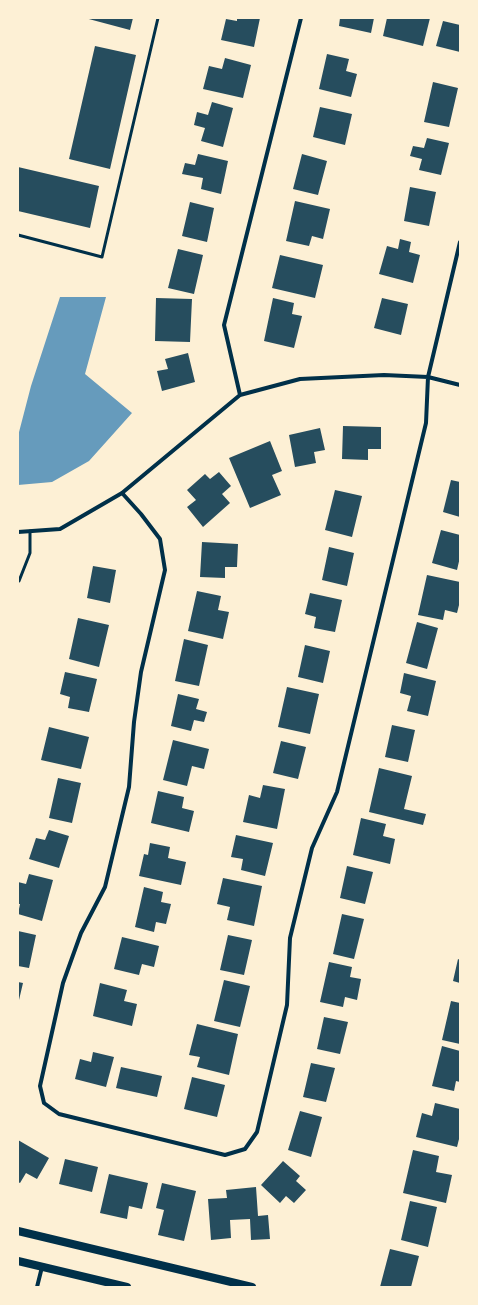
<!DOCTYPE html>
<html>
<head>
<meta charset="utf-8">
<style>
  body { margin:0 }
  #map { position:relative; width:478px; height:1305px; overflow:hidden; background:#fdf0d5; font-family:"Source Sans 3",sans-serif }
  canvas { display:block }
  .frame { position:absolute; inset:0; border:19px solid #fdf0d5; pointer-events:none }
</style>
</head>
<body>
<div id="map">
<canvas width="478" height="1305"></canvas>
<div class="frame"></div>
</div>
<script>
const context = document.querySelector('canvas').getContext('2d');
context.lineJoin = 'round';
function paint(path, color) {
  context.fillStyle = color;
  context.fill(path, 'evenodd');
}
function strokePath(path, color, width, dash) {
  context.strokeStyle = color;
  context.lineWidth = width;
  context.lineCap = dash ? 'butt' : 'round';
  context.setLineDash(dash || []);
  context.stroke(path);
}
const water = new Path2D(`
  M 60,297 L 106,297 L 85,374 L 132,413 L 89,461 L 52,482 L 18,485 L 18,436 L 31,386 Z`);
const building = new Path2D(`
  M 85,18 L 133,18 L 130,30 Z
  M 237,18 L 260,18 L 254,47 L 221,40 L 226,19 L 237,21 Z
  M 340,18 L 374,18 L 371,33 L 339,26 Z
  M 387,18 L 430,18 L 423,46 L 383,36 Z
  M 443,21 L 460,25 L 460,52 L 436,46 Z
  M 95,46 L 136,55 L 110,169 L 69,159 Z
  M 327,54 L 349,59 L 346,71 L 357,74 L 351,97 L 319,89 Z
  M 225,58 L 251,65 L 243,98 L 203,89 L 209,66 L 222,69 Z
  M 433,82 L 458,88 L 449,127 L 424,122 Z
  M 212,102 L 233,108 L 223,147 L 201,141 L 205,128 L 194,125 L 197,112 L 208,115 Z
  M 320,107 L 352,114 L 345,145 L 313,137 Z
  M 427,138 L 449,143 L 441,175 L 419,170 L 422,159 L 410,156 L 413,146 L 424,148 Z
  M 198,154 L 228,161 L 221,194 L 201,189 L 203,178 L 182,174 L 185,163 L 195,165 Z
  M 302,154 L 327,161 L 318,195 L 293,189 Z
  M 18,167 L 99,186 L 90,228 L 18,211 Z
  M 410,187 L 436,192 L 429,226 L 404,221 Z
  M 295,201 L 330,209 L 323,239 L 312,236 L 309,246 L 286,241 Z
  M 190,202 L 214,208 L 207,242 L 182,236 Z
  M 400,239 L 411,242 L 409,252 L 420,255 L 413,283 L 379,274 L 387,246 L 398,249 Z
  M 178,249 L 203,255 L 194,294 L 168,288 Z
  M 280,255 L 323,265 L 315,298 L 272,288 Z
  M 156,298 L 192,299 L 190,342 L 155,341 Z
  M 273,298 L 294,303 L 292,314 L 302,316 L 294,348 L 264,341 Z
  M 382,298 L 408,304 L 401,335 L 374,328 Z
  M 188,353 L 195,382 L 162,391 L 157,371 L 168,369 L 165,359 Z
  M 343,426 L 381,427 L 381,449 L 368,449 L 368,460 L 342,459 Z
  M 320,428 L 325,450 L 314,452 L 316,463 L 295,467 L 289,435 Z
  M 270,441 L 282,471 L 272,475 L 281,495 L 250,508 L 229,458 Z
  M 219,472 L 231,486 L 222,494 L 230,503 L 203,527 L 187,507 L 196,500 L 187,490 L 205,474 L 210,479 Z
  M 451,480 L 460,482 L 460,517 L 443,512 Z
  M 335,490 L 362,496 L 352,537 L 325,530 Z
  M 441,530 L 460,535 L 460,557 L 457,570 L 432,563 Z
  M 202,542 L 238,544 L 237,567 L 225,567 L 225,578 L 200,577 Z
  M 329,547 L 354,553 L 347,586 L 322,580 Z
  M 93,566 L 116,570 L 110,603 L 87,598 Z
  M 427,575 L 460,582 L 460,601 L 457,613 L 445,610 L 443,620 L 418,615 Z
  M 197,591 L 221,596 L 218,610 L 229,612 L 223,639 L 188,631 Z
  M 310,593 L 342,600 L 335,632 L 314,628 L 316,617 L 305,614 Z
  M 78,618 L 109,625 L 99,667 L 69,659 Z
  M 417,622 L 438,628 L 427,669 L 406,663 Z
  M 184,639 L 208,645 L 199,686 L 175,681 Z
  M 305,645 L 330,651 L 323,683 L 298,677 Z
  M 65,672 L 97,679 L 89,712 L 68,708 L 70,697 L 60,694 Z
  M 404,673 L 436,681 L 428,716 L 407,711 L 411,696 L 400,693 Z
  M 287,687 L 319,694 L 310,734 L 278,727 Z
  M 178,694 L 199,699 L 196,709 L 207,712 L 204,722 L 194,720 L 191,731 L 171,726 Z
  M 392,725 L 415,730 L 408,762 L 385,757 Z
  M 49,727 L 89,737 L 81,769 L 41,760 Z
  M 173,740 L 209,749 L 204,769 L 192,766 L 187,786 L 163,780 Z
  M 281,741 L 306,747 L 298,779 L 273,773 Z
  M 379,768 L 412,776 L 404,809 L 426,814 L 423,825 L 369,812 Z
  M 58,778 L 81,783 L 72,823 L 49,818 Z
  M 263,785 L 285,789 L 277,829 L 243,822 L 249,795 L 260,798 Z
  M 158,791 L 184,797 L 182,808 L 194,811 L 189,832 L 151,823 Z
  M 361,818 L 386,824 L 383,836 L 395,839 L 390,864 L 353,855 Z
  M 49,830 L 69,836 L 59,868 L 29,859 L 36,838 L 45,840 Z
  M 236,835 L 273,843 L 265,876 L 241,870 L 243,859 L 231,857 Z
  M 150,843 L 170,847 L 168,858 L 186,862 L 181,885 L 139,876 L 144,854 L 148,855 Z
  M 347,866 L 373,872 L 365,904 L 340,898 Z
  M 29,874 L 53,880 L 42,921 L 18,914 L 20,904 L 18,904 L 18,882 L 26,884 Z
  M 223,878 L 262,886 L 254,926 L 227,920 L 230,907 L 217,904 Z
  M 144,887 L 163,892 L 161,902 L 171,904 L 166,924 L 156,922 L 154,932 L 135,927 Z
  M 342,914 L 364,919 L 354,959 L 333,954 Z
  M 18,931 L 36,935 L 29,968 L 18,966 Z
  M 228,935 L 252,940 L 244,975 L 220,970 Z
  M 122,937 L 159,946 L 154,967 L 142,964 L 139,975 L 114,969 Z
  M 458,959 L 460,960 L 460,983 L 453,981 Z
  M 329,962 L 352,967 L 350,977 L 361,979 L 357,1000 L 345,997 L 343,1007 L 320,1002 Z
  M 224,980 L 250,986 L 240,1027 L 214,1021 Z
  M 18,982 L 23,983 L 19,1000 L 18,999 Z
  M 100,983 L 127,990 L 124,1001 L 137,1004 L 132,1026 L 93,1016 Z
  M 451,1001 L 460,1003 L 460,1044 L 442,1040 Z
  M 324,1017 L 348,1022 L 340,1054 L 317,1049 Z
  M 197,1024 L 238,1034 L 229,1075 L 197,1067 L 200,1057 L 189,1055 Z
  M 442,1046 L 460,1051 L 460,1082 L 456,1081 L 454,1091 L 432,1086 Z
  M 93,1052 L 114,1057 L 106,1087 L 75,1079 L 80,1059 L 91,1062 Z
  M 311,1063 L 335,1068 L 326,1102 L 303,1097 Z
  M 121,1067 L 162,1076 L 157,1097 L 116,1088 Z
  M 192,1077 L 225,1085 L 217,1117 L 184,1109 Z
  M 435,1103 L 460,1109 L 460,1135 L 457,1147 L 416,1137 L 422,1113 L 432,1116 Z
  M 300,1111 L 322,1117 L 311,1157 L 288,1150 Z
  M 18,1140 L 49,1158 L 37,1179 L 26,1173 L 20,1183 L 18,1182 Z
  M 413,1150 L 439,1156 L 436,1172 L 452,1175 L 446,1203 L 403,1193 Z
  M 65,1159 L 98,1167 L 92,1192 L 59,1184 Z
  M 283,1161 L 300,1176 L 296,1181 L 306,1190 L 294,1203 L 286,1196 L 280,1203 L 261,1185 Z
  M 109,1174 L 148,1183 L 142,1209 L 129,1206 L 127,1219 L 100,1213 Z
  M 162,1183 L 196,1191 L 184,1241 L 158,1235 L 164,1210 L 156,1208 Z
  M 256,1187 L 258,1216 L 268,1215 L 270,1239 L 251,1240 L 250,1219 L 230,1220 L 231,1238 L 211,1240 L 208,1199 L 227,1198 L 226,1190 Z
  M 410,1201 L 437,1207 L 428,1247 L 401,1240 Z
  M 390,1249 L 419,1256 L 411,1287 L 380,1287 Z`);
const service = new Path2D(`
  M 18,235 L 102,257 L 158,18
  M 19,581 L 30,553 L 30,531`);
const minor = new Path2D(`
  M 240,395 L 224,325 L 301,18
  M 122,493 L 141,514 L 160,539 L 165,570 L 141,672 L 134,722 L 129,787 L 105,887 L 81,933 L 63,983 L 40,1086 L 44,1103 L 59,1114 L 225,1155 L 245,1149 L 257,1132 L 287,1005 L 290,938 L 312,848 L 337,792 L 426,423 L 428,377 L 460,242
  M 18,532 L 60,529 L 122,493 L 240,395 L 300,379 L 384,375 L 428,377 L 460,385
  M 37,1287 L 42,1267`);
const secondary = new Path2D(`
  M 18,1231 L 252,1287
  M 18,1261 L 127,1287`);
paint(water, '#669bbc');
paint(building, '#264d5e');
strokePath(service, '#003049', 3);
strokePath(minor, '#003049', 4);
strokePath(secondary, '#003049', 8);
</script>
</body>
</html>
